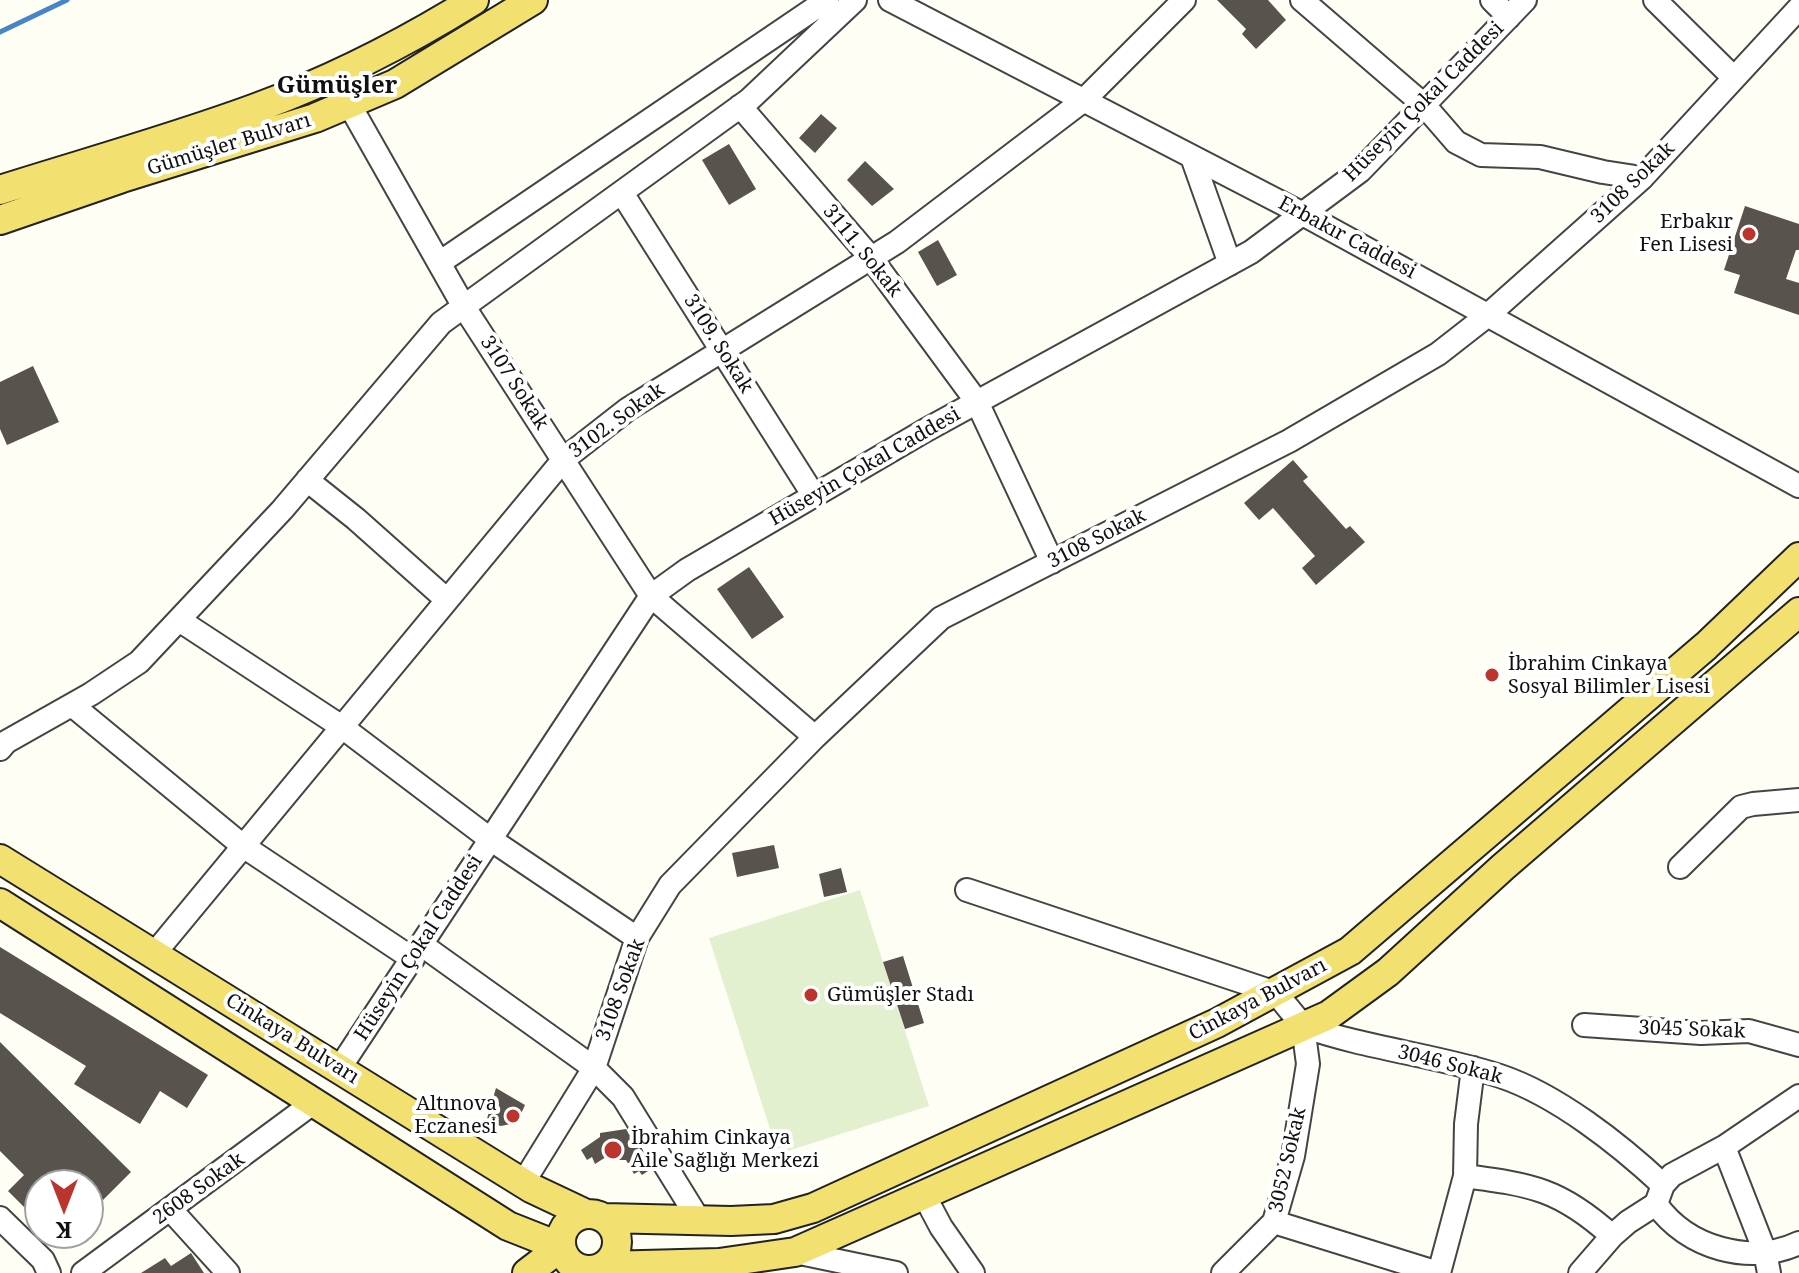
<!DOCTYPE html>
<html>
<head>
<meta charset="utf-8">
<style>
  body { margin:0 }
  #map { position:relative; width:1799px; height:1273px; overflow:hidden; background:#fefef5; font-family:"Noto Serif",serif }
  canvas { display:block }
  .north { position:absolute; left:24px; top:1169px; width:80px; height:80px; box-sizing:border-box; background:#fff; border:2px solid #a0a0a0; border-radius:50%; rotate:180deg; font-size:22px; font-weight:700; line-height:32px; text-align:center; color:#111 }
  .north::after { content:''; display:block; margin:auto; width:28px; height:36px; background:#bb352e; clip-path:polygon(50% 0,100% 100%,50% 72%,0 100%) }
</style>
</head>
<body>
<div id="map">
<canvas width="1799" height="1273"></canvas>
<div class="north">K</div>
</div>
<script>
const context = document.querySelector('canvas').getContext('2d');
context.lineJoin = 'round';
function paint(path, color) {
  context.fillStyle = color;
  context.fill(path, 'evenodd');
}
function strokePath(path, color, width, dash) {
  context.strokeStyle = color;
  context.lineWidth = width;
  context.lineCap = dash ? 'butt' : 'round';
  context.setLineDash(dash || []);
  context.stroke(path);
}
function write(font, color, halo, rows, align = 'center') {
  context.font = font + ' "Noto Serif",serif';
  context.lineWidth = 8;
  context.setLineDash([]);
  context.textBaseline = 'middle';
  context.strokeStyle = halo;
  context.fillStyle = color;
  for (const [text, x, y, turn = 0] of rows) {
    context.save();
    context.translate(x, y);
    context.rotate((+turn || 0) * Math.PI / 180);
    context.textAlign = isNaN(turn) ? turn : align;
    if (halo) context.strokeText(text, 0, 0);
    context.fillText(text, 0, 0);
    context.restore();
  }
}
const pitch = new Path2D(`
  M 860,890 L 929,1106 L 778,1154 L 709,938 Z`);
const stream = new Path2D(`
  M 0,32 L 67,0`);
const building = new Path2D(`
  M 1217,0 L 1268,0 L 1286,20 L 1256,49 L 1242,34 L 1246,29 Z
  M 821,114 L 837,128 L 815,153 L 799,138 Z
  M 729,144 L 756,189 L 729,205 L 702,160 Z
  M 865,161 L 894,189 L 872,206 L 847,180 Z
  M 1745,206 L 1799,224 L 1799,250 L 1796,250 L 1786,279 L 1799,283 L 1799,315 L 1734,293 L 1740,275 L 1724,270 Z
  M 938,240 L 957,275 L 937,286 L 918,252 Z
  M 33,366 L 59,422 L 7,445 L 0,429 L 0,382 Z
  M 1293,460 L 1308,477 L 1303,481 L 1346,529 L 1350,526 L 1365,542 L 1316,585 L 1302,568 L 1315,556 L 1273,508 L 1259,520 L 1244,503 Z
  M 749,567 L 784,617 L 752,639 L 717,589 Z
  M 774,845 L 779,868 L 737,877 L 732,853 Z
  M 841,868 L 847,892 L 824,897 L 819,874 Z
  M 0,947 L 208,1075 L 187,1108 L 160,1091 L 140,1124 L 74,1084 L 86,1066 L 0,1013 Z
  M 903,956 L 924,1023 L 905,1029 L 883,962 Z
  M 0,1042 L 131,1172 L 88,1215 L 88,1185 L 40,1185 L 40,1223 L 8,1191 L 24,1175 L 0,1151 Z
  M 496,1088 L 525,1105 L 520,1116 L 510,1124 L 501,1126 L 486,1122 Z
  M 626,1129 L 651,1169 L 642,1175 L 639,1171 L 634,1174 L 626,1160 L 616,1160 L 606,1157 L 595,1164 L 592,1157 L 587,1160 L 581,1150 L 600,1137 L 600,1133 Z
  M 191,1253 L 204,1273 L 141,1273 L 165,1258 L 171,1266 Z`);
const minor = new Path2D(`
  M 890,0 L 1303,214 L 1799,486
  M 1302,0 L 1424,105 L 1456,142 L 1481,155 L 1540,157 L 1603,172 L 1642,178
  M 1492,0 L 1509,17
  M 1655,0 L 1734,78
  M 349,104 L 464,307 L 651,596 L 815,737
  M 740,106 L 871,258 L 977,402 L 1052,562
  M 1192,157 L 1230,264
  M 622,193 L 814,496
  M 439,263 L 827,0
  M 307,480 L 356,519 L 447,600
  M 179,620 L 342,727 L 490,839 L 637,938
  M 72,705 L 243,846 L 413,959
  M 0,749 L 6,742 L 91,694 L 139,662 L 282,510 L 441,323 L 749,100 L 855,0
  M 1680,867 L 1741,807 L 1753,804 L 1799,800
  M 967,890 L 1276,993 L 1303,1026
  M 422,945 L 594,1068 L 623,1097 L 699,1220
  M 154,954 L 564,459 L 628,409 L 897,242 L 1084,100 L 1184,0
  M 1584,1025 L 1701,1033 L 1749,1031 L 1799,1045
  M 1303,1026 C 1368,1049 1436,1055 1500,1076 C 1557,1095 1619,1144 1663,1185
  M 339,1069 L 651,596 L 687,570 L 926,430 L 1251,252 L 1360,171 L 1525,0
  M 1724,1147 L 1765,1252 L 1769,1273
  M 1465,1176 C 1532,1185 1560,1189 1612,1236
  M 523,1183 L 594,1068 L 637,938 L 670,885 L 815,737 L 941,618 L 1289,441 L 1438,354 L 1488,315 L 1642,178 L 1799,8
  M 924,1195 L 941,1227 L 973,1273
  M 1656,1204 C 1687,1248 1750,1266 1799,1243
  M 170,1209 L 228,1273
  M 0,1218 L 43,1260 L 49,1273
  M 1274,1222 L 1438,1273
  M 795,1252 L 896,1273
  M 83,1273 L 313,1103
  M 1223,1273 L 1274,1222 L 1293,1156 L 1308,1064 L 1303,1026
  M 1439,1273 L 1465,1176 L 1466,1124 L 1473,1068
  M 1580,1273 L 1612,1236 L 1628,1222 L 1656,1204 L 1663,1185 L 1672,1175 L 1724,1147 L 1799,1096`);
const major = new Path2D(`
  M 0,190 C 85,163 172,139 256,108 C 332,80 405,43 474,0
  M 0,220 L 122,178 L 315,118 L 395,84 L 533,0
  M 0,859 L 531,1188 L 586,1214
  M 0,903 L 508,1226 L 561,1247
  M561 1242a28 28 0 1 1 56 0a28 28 0 1 1-56 0Z
  M 604,1218 L 731,1221 L 774,1219 L 813,1208 L 1217,1023 L 1350,951 L 1706,646 L 1799,557
  M 605,1266 L 719,1263 L 795,1252 L 1329,1015 L 1388,972 L 1503,867 L 1799,612
  M 527,1273 L 561,1247`);
const markers = [
  [1749,234,8,"#bb352e"],
  [1492,675,8,"#bb352e"],
  [811,995,8,"#bb352e"],
  [513,1116,8,"#bb352e"],
  [613,1150,10,"#bb352e"]
];
const streetNames = [
  ["Hüseyin Çokal Caddesi",1424,102,-45],
  ["Gümüşler Bulvarı",229,145,-17],
  ["3108 Sokak",1633,183,-44],
  ["Erbakır Caddesi",1347,238,28],
  ["3111. Sokak",862,251,51],
  ["3109. Sokak",718,344,58],
  ["3107 Sokak",514,383,57],
  ["3102. Sokak",617,421,-36],
  ["Hüseyin Çokal Caddesi",865,467,-30],
  ["3108 Sokak",1097,539,-27],
  ["Hüseyin Çokal Caddesi",419,948,-57],
  ["3108 Sokak",621,990,-70],
  ["Cinkaya Bulvarı",1258,1000,-28],
  ["3045 Sokak",1692,1030,2],
  ["Cinkaya Bulvarı",292,1039,32],
  ["3046 Sokak",1450,1065,14],
  ["3052 Sokak",1288,1160,-77],
  ["2608 Sokak",199,1189,-36]
];
const poiNames = [
  ["Erbakır",1733,222,"right"],
  ["Fen Lisesi",1733,245,"right"],
  ["İbrahim Cinkaya",1508,664],
  ["Sosyal Bilimler Lisesi",1508,687],
  ["Gümüşler Stadı",827,995],
  ["Altınova",497,1104,"right"],
  ["Eczanesi",497,1127,"right"],
  ["İbrahim Cinkaya",631,1138],
  ["Aile Sağlığı Merkezi",631,1161]
];
const quarterNames = [
  ["Gümüşler",337,86]
];
paint(pitch, '#e2f0d0');
strokePath(stream, '#4686c8', 5);
paint(building, '#59534d');
strokePath(minor, '#444', 26);
strokePath(major, '#222', 32);
strokePath(minor, '#fff', 22);
strokePath(major, '#f2e071', 28);
for (const [x, y, r, color] of markers) {
  const dot = new Path2D();
  dot.arc(x, y, r, 0, 2 * Math.PI);
  context.fillStyle = color;
  context.fill(dot);
  strokePath(dot, '#fff', 3);
}
write('20px', '#111', '#fff', streetNames);
write('20px', '#111', '#fff', poiNames, 'left');
write('bold 24px', '#111', '#fff', quarterNames);
</script>
</body>
</html>
